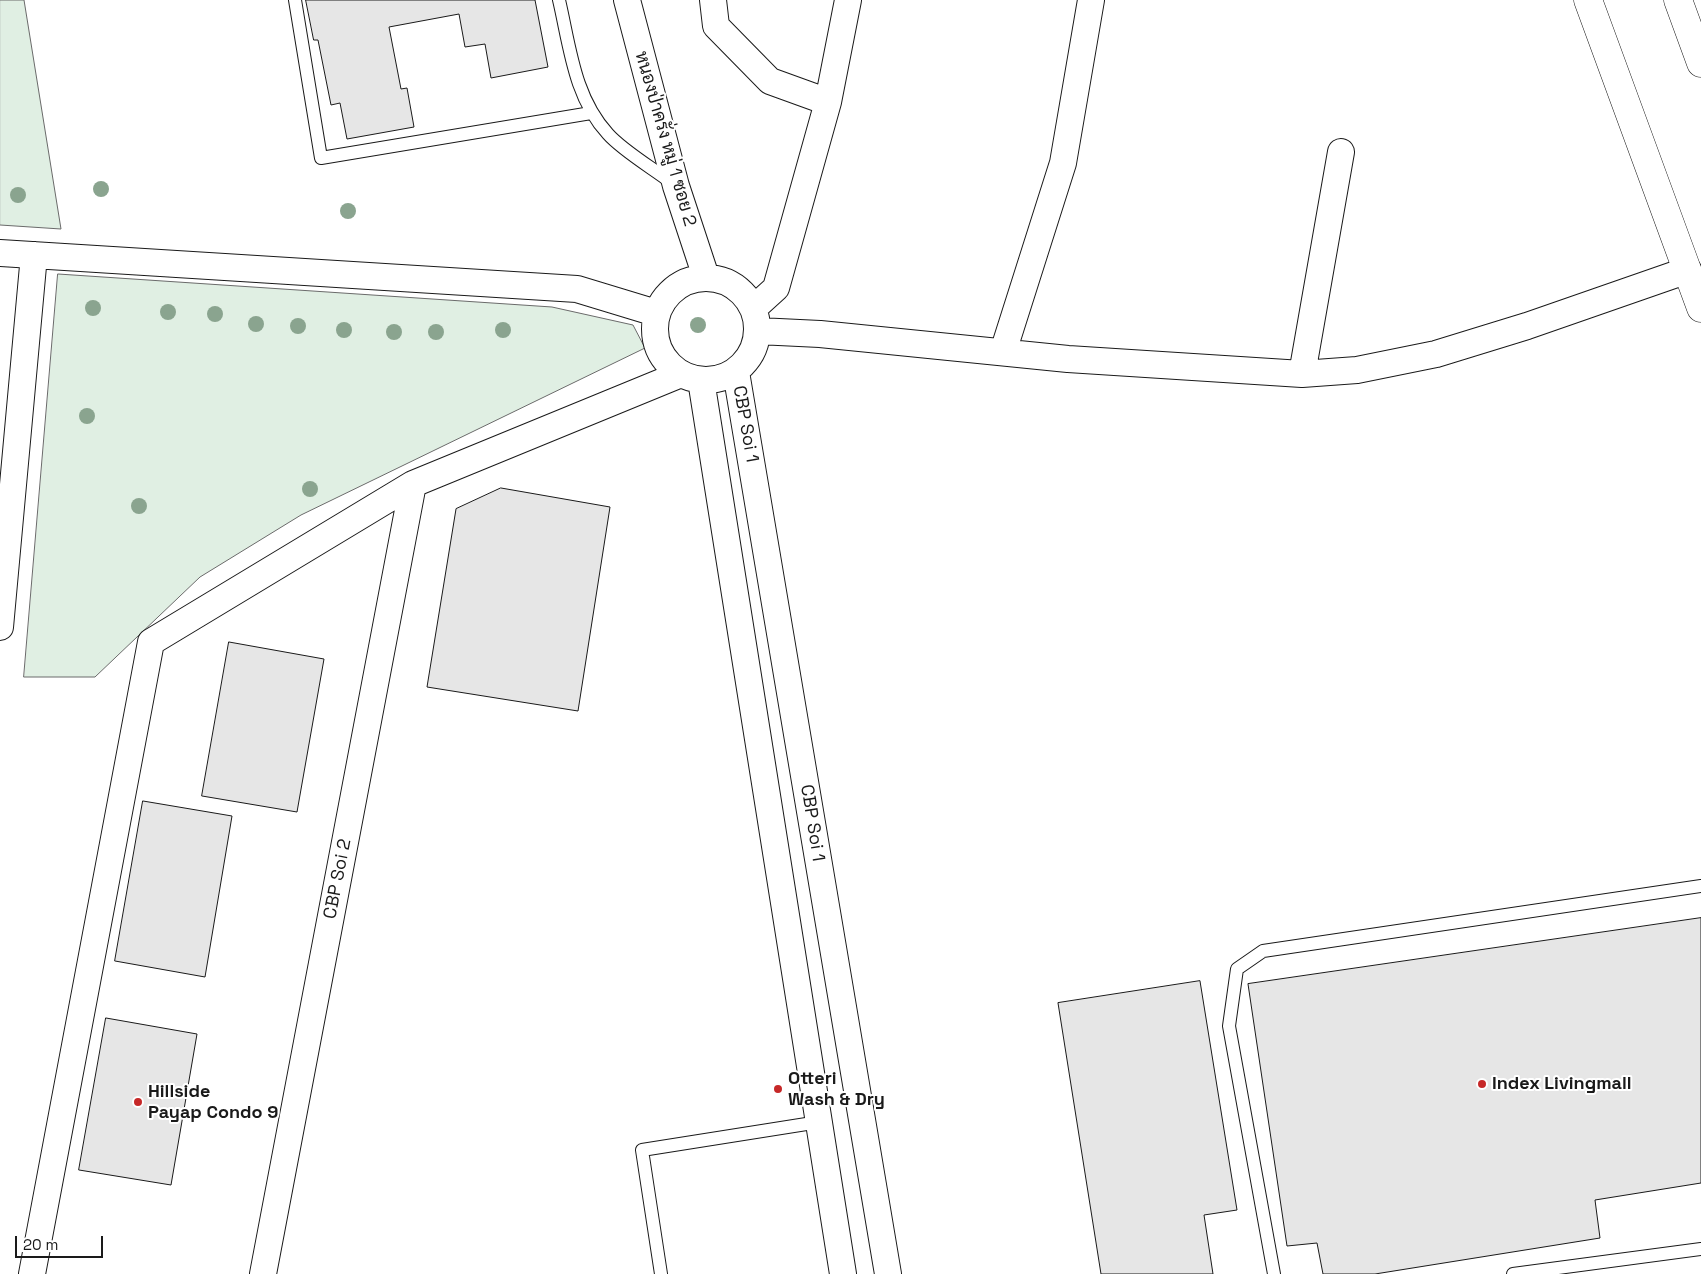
<!DOCTYPE html>
<html>
<head>
<meta charset="utf-8">
<style>
  body { margin:0 }
  #map { position:relative; width:1701px; height:1274px; overflow:hidden; background:#fff; font-family:"Space Grotesk",sans-serif }
  canvas { display:block }
  .scale { position:absolute; left:15px; top:1236px; width:88px; height:22px; box-sizing:border-box; border:2px solid #1a1a1a; border-top:0; padding-left:6px; font-size:15px; line-height:18px; white-space:nowrap; color:#1a1a1a; -webkit-text-stroke:4px #fff; paint-order:stroke }
</style>
</head>
<body>
<div id="map">
<canvas width="1701" height="1274"></canvas>
<div class="scale">20 m</div>
</div>
<script>
const context = document.querySelector('canvas').getContext('2d');
context.lineJoin = 'round';
function paint(path, color) {
  context.fillStyle = color;
  context.fill(path, 'evenodd');
}
function strokePath(path, color, width, dash) {
  context.strokeStyle = color;
  context.lineWidth = width;
  context.lineCap = dash ? 'butt' : 'round';
  context.setLineDash(dash || []);
  context.stroke(path);
}
function write(font, color, halo, rows, align = 'center') {
  context.font = font + ' "Space Grotesk",Sarabun,sans-serif';
  context.lineWidth = 4;
  context.setLineDash([]);
  context.textBaseline = 'middle';
  context.strokeStyle = halo;
  context.fillStyle = color;
  for (const [text, x, y, turn = 0] of rows) {
    context.save();
    context.translate(x, y);
    context.rotate((+turn || 0) * Math.PI / 180);
    context.textAlign = isNaN(turn) ? turn : align;
    if (halo) context.strokeText(text, 0, 0);
    context.fillText(text, 0, 0);
    context.restore();
  }
}
const green = new Path2D(`
  M 0,0 L 24,0 L 61,229 L 0,225 Z
  M 58,274 L 552,307 L 633,325 L 645,348 L 301,515 L 200,577 L 95,677 L 24,677 Z`);
const building = new Path2D(`
  M 306,0 L 535,0 L 548,67 L 491,78 L 485,44 L 465,47 L 459,14 L 389,27 L 401,89 L 407,88 L 414,127 L 347,139 L 340,103 L 331,105 L 318,40 L 314,40 Z
  M 501,488 L 610,507 L 578,711 L 427,687 L 456,509 Z
  M 229,642 L 324,659 L 297,812 L 202,796 Z
  M 143,801 L 232,816 L 205,977 L 115,961 Z
  M 1701,918 L 1701,1183 L 1595,1200 L 1600,1238 L 1375,1274 L 1323,1274 L 1317,1243 L 1287,1246 L 1248,984 Z
  M 1200,981 L 1237,1210 L 1204,1215 L 1213,1274 L 1101,1274 L 1058,1003 Z
  M 106,1018 L 197,1034 L 171,1185 L 79,1170 Z`);
const lane = new Path2D(`
  M 295,0 L 321,158 L 591,113
  M 559,0 C 570,47 574,97 608,134 C 623,151 654,169 672,183
  M 661,1274 L 642,1150 L 819,1122
  M 1274,1274 L 1229,1026 L 1237,969 L 1263,951 L 1701,886
  M 1513,1274 L 1701,1249`);
const street = new Path2D(`
  M 627,0 L 676,186 L 706,277
  M 713,0 L 716,26 L 770,81 L 828,102
  M 0,253 L 577,289 L 656,313
  M655 329a51 51 0 1 1 102 0a51 51 0 1 1-102 0Z
  M 754,308 L 776,288 L 828,102 L 848,0
  M 758,331 L 820,334 L 1068,359 L 1302,374 L 1357,370 L 1436,354 L 1527,326 L 1688,270
  M 1003,352 L 1063,163 L 1091,0
  M 736,372 L 888,1274
  M 1302,374 L 1341,152
  M 701,380 L 843,1274
  M 0,627 L 34,255
  M 32,1274 L 151,642 L 413,484 L 681,374
  M 263,1274 L 413,484`);
const secondary = new Path2D(`
  M 1588,0 L 1701,308`);
const highway = new Path2D(`
  M 1678,0 L 1701,63`);
const trees = [
  [101,189],
  [18,195],
  [348,211],
  [93,308],
  [168,312],
  [215,314],
  [256,324],
  [698,325],
  [298,326],
  [344,330],
  [503,330],
  [394,332],
  [436,332],
  [87,416],
  [310,489],
  [139,506]
];
const markers = [
  [1482,1084,5,"#c62828"],
  [778,1089,5,"#c62828"],
  [138,1102,5,"#c62828"]
];
const streetNames = [
  ["หนองป่าครั่ง หมู่ 1 ซอย 2",665,139,74],
  ["CBP Soi 1",745,424,80],
  ["CBP Soi 1",812,823,81],
  ["CBP Soi 2",338,879,-79]
];
const poiNames = [
  ["Otteri",788,1079],
  ["Wash & Dry",788,1100],
  ["Index Livingmall",1492,1084],
  ["Hillside",148,1092],
  ["Payap Condo 9",148,1113]
];
paint(green, '#e0efe3');
strokePath(green, '#6a6a6a', 1);
paint(building, '#e6e6e6');
strokePath(building, '#1a1a1a', 1);
strokePath(lane, '#1a1a1a', 14);
strokePath(street, '#1a1a1a', 28);
strokePath(secondary, '#1a1a1a', 29);
strokePath(highway, '#1a1a1a', 29);
strokePath(lane, '#fff', 12);
strokePath(street, '#fff', 26);
strokePath(secondary, '#fff', 28);
strokePath(highway, '#fff', 28);
context.fillStyle = '#8aa48f';
for (const [x, y] of trees) {
  context.beginPath();
  context.arc(x, y, 8, 0, 2 * Math.PI);
  context.fill();
}
for (const [x, y, r, color] of markers) {
  const dot = new Path2D();
  dot.arc(x, y, r, 0, 2 * Math.PI);
  context.fillStyle = color;
  context.fill(dot);
  strokePath(dot, '#fff', 2);
}
write('18px', '#1a1a1a', '#fff', streetNames);
write('bold 18px', '#1a1a1a', '#fff', poiNames, 'left');
</script>
</body>
</html>
